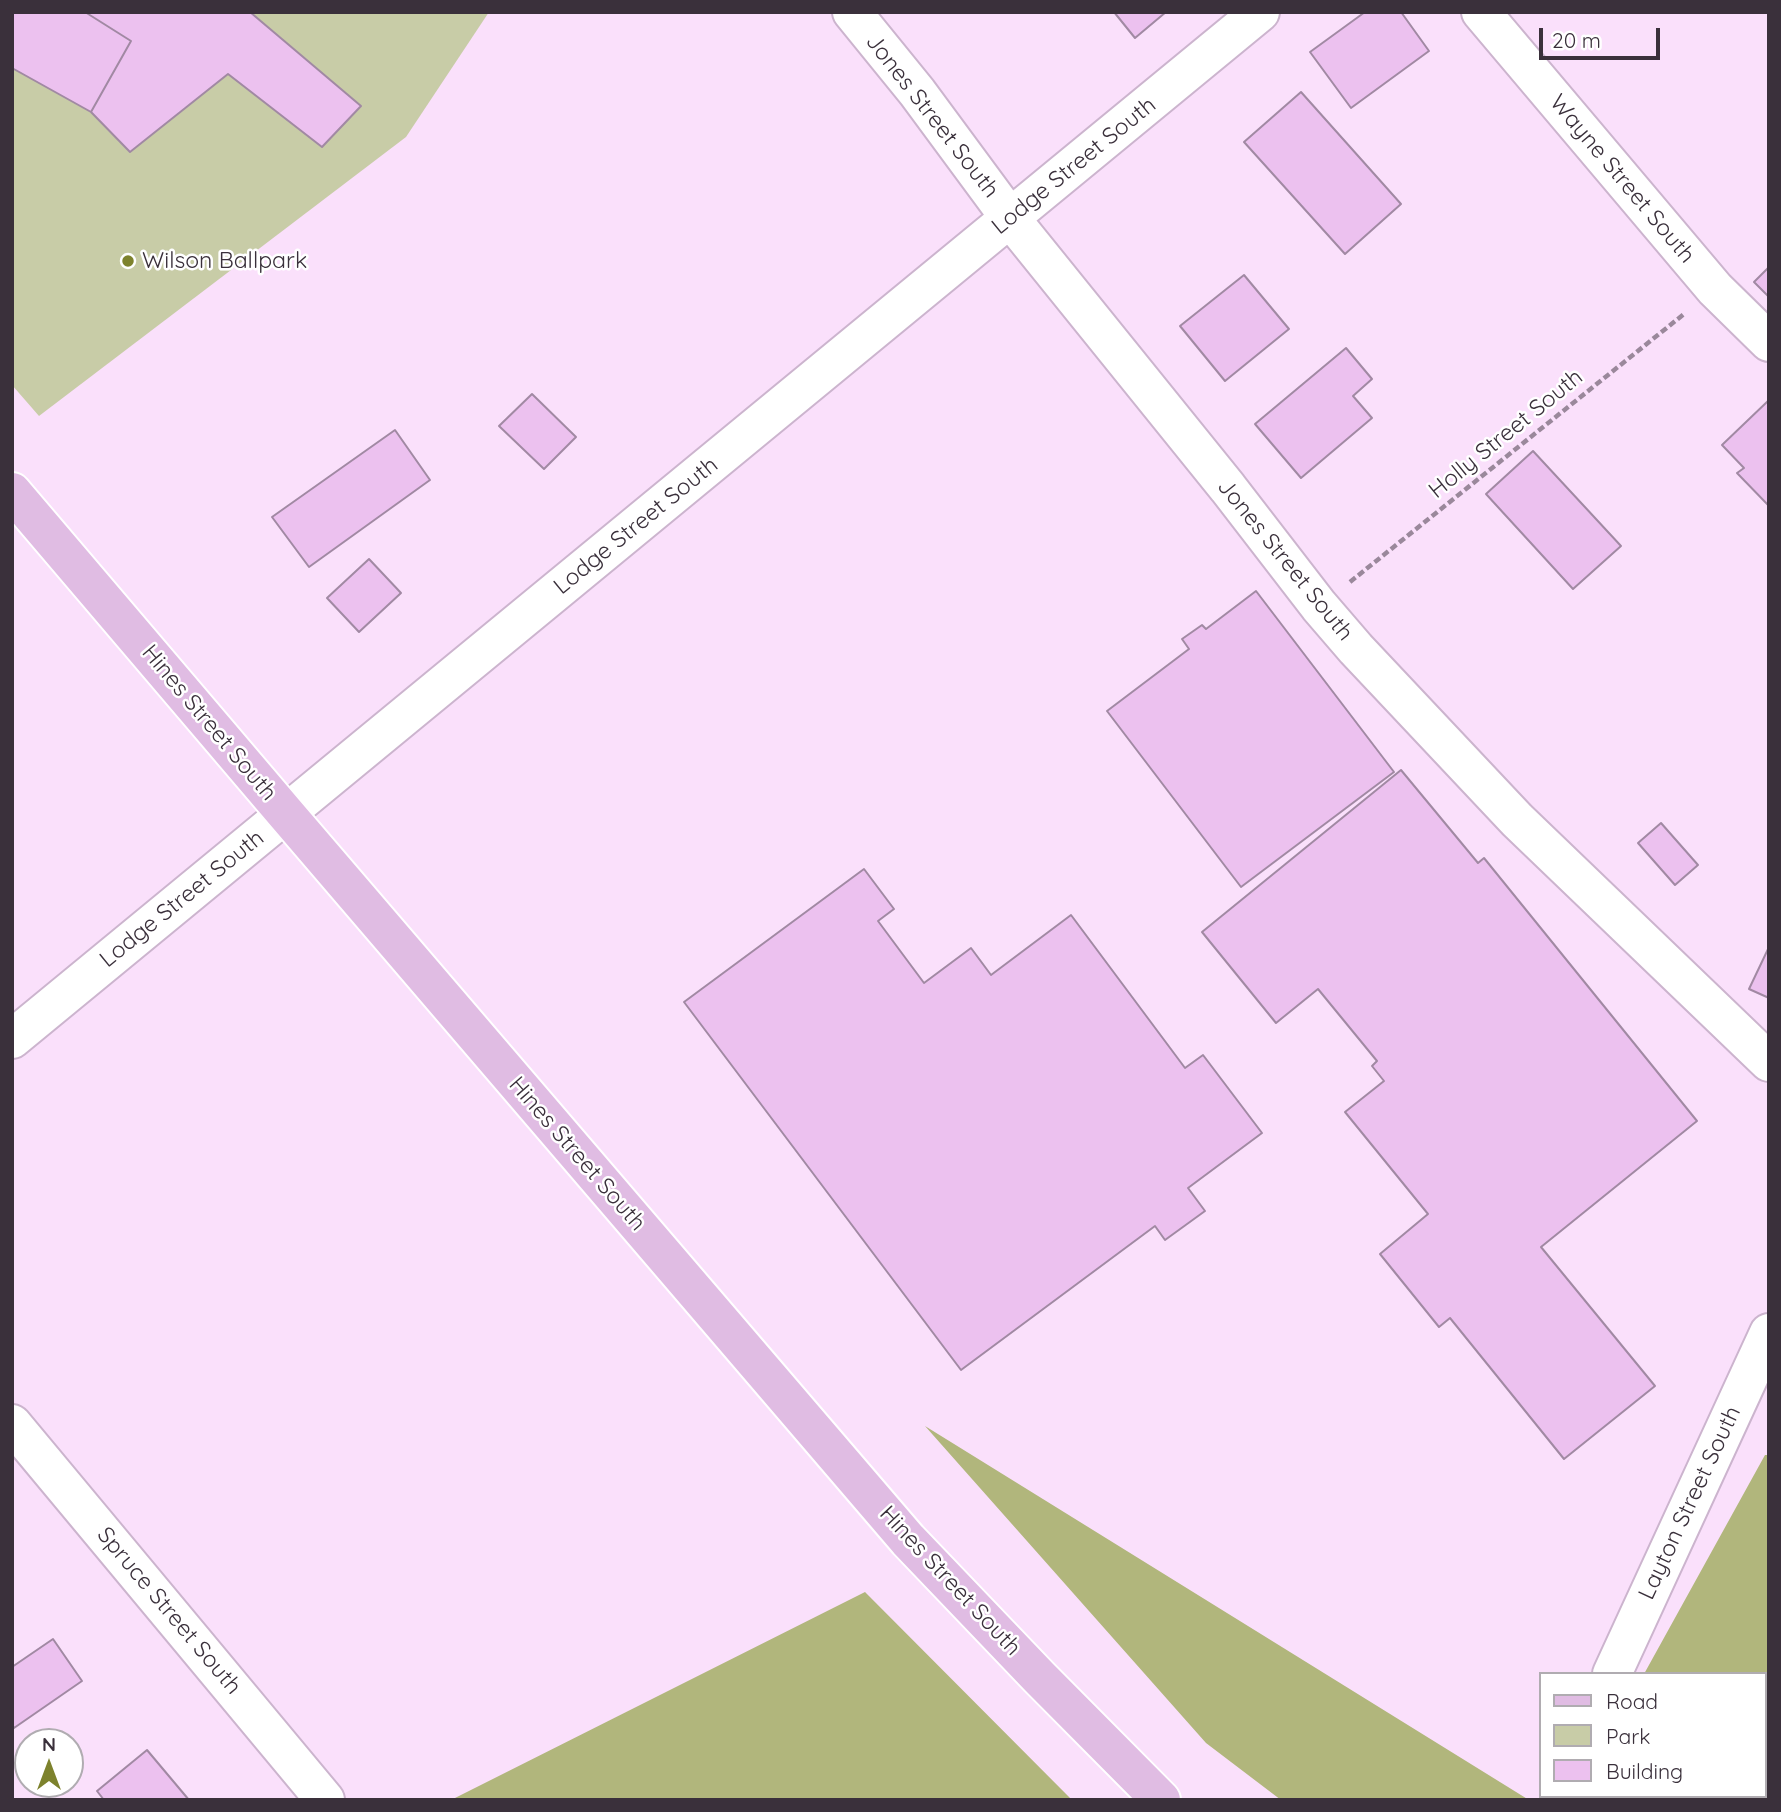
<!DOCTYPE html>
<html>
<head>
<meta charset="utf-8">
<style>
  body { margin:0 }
  #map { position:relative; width:1781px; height:1812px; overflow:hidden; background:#fae0fb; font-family:Quicksand,sans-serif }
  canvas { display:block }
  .frame { position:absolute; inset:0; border:14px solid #3a303b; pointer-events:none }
  .legend { position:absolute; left:1539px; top:1672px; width:228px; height:126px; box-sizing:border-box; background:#fff; border:2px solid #b0acb1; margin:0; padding:9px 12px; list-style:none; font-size:21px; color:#3a303b }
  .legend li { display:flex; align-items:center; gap:14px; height:35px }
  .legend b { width:35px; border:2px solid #b0acb1 }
  .north { position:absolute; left:14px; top:1728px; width:70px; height:70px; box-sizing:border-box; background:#fff; border:2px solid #b0acb1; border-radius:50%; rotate:0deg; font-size:19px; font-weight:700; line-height:28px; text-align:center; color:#3a303b }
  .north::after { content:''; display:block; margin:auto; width:24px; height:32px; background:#7d822d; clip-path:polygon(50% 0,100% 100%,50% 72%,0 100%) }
  .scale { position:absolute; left:1539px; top:28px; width:121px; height:32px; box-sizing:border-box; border:4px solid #3a303b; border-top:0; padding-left:9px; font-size:21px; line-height:24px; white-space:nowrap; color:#3a303b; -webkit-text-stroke:5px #fff; paint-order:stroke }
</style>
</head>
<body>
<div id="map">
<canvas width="1781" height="1812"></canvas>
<div class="frame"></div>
<ul class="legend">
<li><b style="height:9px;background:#e0bce3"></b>Road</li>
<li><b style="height:19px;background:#c8cca7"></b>Park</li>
<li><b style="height:19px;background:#ecc1ef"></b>Building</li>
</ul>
<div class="north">N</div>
<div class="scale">20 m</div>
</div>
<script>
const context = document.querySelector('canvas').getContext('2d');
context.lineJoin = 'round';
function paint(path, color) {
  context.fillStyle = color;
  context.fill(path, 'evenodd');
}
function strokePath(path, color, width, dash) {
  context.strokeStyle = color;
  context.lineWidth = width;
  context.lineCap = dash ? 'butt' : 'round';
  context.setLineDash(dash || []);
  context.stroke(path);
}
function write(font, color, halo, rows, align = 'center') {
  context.font = font + ' Quicksand,sans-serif';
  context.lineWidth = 5;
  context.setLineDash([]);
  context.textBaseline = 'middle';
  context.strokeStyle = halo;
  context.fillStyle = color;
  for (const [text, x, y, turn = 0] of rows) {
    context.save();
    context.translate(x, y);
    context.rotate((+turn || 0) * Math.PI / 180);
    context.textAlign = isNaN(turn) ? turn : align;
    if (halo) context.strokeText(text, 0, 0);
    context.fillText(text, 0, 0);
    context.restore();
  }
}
const green = new Path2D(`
  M 12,12 L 489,12 L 406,137 L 39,416 L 12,385 Z`);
const forest = new Path2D(`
  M 925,1426 L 1529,1800 L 1281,1800 L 1206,1743 Z
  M 1765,1455 L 1769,1455 L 1769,1800 L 1574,1800 L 1576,1796 L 1765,1796 L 1765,1674 L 1644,1674 Z
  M 865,1592 L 1072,1800 L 451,1800 Z`);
const building = new Path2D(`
  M 12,12 L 85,12 L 131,41 L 91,112 L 12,68 Z
  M 85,12 L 250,12 L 361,106 L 322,147 L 228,74 L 130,152 L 91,112 L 131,41 Z
  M 1114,12 L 1166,12 L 1135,38 Z
  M 1365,12 L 1401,12 L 1429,51 L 1351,108 L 1310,52 Z
  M 1301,92 L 1401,204 L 1345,254 L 1244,142 Z
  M 1769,267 L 1769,297 L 1754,282 Z
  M 1244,275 L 1289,329 L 1225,381 L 1180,326 Z
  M 1346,348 L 1372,379 L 1353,396 L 1372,418 L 1301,478 L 1255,424 Z
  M 532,394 L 576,437 L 544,469 L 499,426 Z
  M 1769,400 L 1769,506 L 1737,473 L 1744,468 L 1722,445 Z
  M 395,430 L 430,480 L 309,567 L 272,517 Z
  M 1533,451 L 1621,546 L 1573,589 L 1486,494 Z
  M 369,559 L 401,593 L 359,632 L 327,598 Z
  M 1256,591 L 1394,772 L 1241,887 L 1107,711 L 1189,649 L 1182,639 L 1202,625 L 1206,629 Z
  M 1401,770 L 1478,863 L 1484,858 L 1697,1121 L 1541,1247 L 1655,1386 L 1564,1459 L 1450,1318 L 1439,1327 L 1380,1254 L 1428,1214 L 1345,1112 L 1384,1081 L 1372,1066 L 1377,1061 L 1318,989 L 1276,1023 L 1202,932 Z
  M 1661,823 L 1698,865 L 1675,885 L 1638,843 Z
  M 864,869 L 894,909 L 878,921 L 924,983 L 971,948 L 991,975 L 1071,915 L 1185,1068 L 1203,1055 L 1262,1133 L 1188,1188 L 1205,1211 L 1165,1240 L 1155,1226 L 961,1370 L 684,1002 Z
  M 1769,947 L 1769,998 L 1749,989 Z
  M 53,1639 L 82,1681 L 14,1728 L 12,1724 L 12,1667 Z
  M 147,1750 L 189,1800 L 104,1800 L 97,1791 Z`);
const path = new Path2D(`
  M 1350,582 L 1684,314`);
const minor = new Path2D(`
  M 852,12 L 917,92 L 1010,218 L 1228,488 L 1319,606 L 1356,649 L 1517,820 L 1769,1062
  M 1481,12 L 1715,289 L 1769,342
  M 12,1039 L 1260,12
  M 12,1424 L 325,1800
  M 1612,1674 L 1769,1333`);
const primary = new Path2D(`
  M 12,492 L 286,814 L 908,1540 L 1039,1677 L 1161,1800`);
const markers = [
  [128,261,7,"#7d822d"]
];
const streetNames = [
  ["Jones Street South",932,116,52],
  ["Lodge Street South",1074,166,-39],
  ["Wayne Street South",1622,179,50],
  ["Holly Street South",1506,434,-39],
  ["Lodge Street South",636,526,-39],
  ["Jones Street South",1285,560,51],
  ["Hines Street South",209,723,50],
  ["Lodge Street South",182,899,-39],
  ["Hines Street South",577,1154,49],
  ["Layton Street South",1690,1503,-65],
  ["Hines Street South",950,1581,47],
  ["Spruce Street South",169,1611,50]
];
const poiNames = [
  ["Wilson Ballpark",142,261]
];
paint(green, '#c8cca7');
paint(forest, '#b1b67c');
paint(building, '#ecc1ef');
strokePath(building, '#a189a3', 2);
strokePath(minor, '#ccb4ce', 42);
strokePath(primary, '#fff', 42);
strokePath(path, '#9a889b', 4.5, [7, 3.5]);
strokePath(minor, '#fff', 38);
strokePath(primary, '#e0bce3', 38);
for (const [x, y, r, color] of markers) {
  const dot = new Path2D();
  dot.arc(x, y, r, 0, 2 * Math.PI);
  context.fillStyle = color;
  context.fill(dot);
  strokePath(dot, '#fff', 2.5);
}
write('23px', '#3a303b', '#fff', streetNames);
write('23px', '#3a303b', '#fff', poiNames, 'left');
</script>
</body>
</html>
